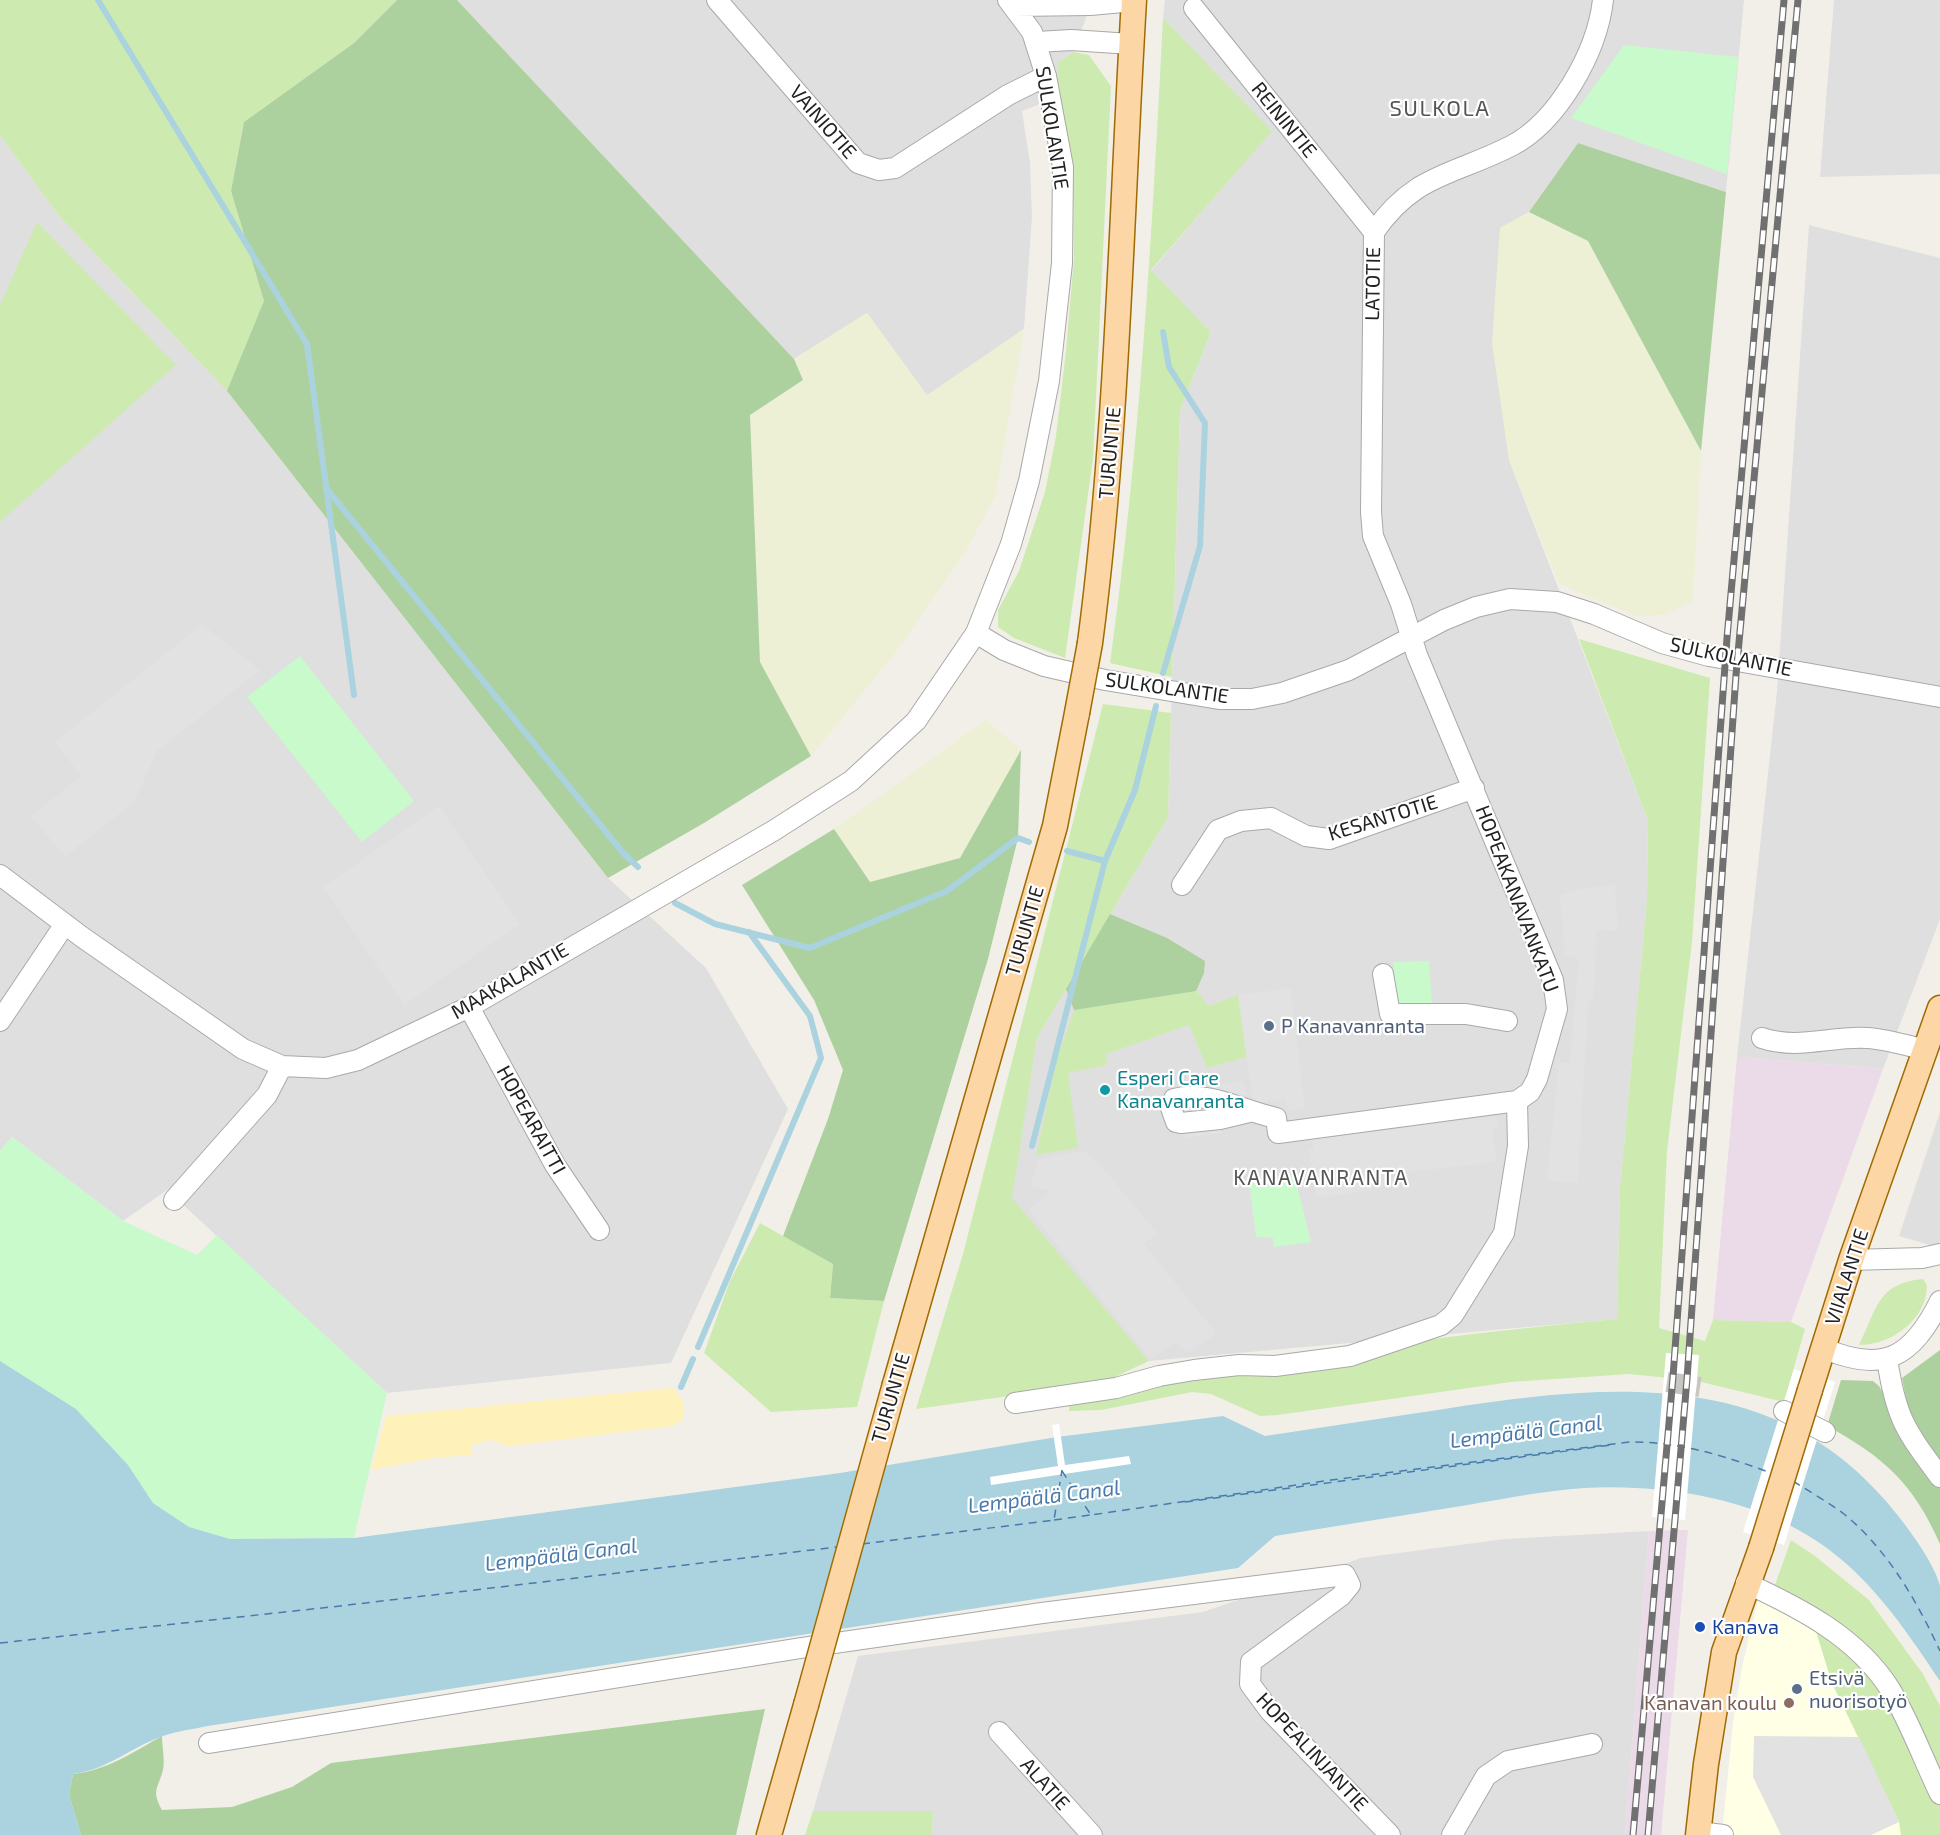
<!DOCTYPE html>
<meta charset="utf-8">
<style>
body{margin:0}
canvas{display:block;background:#f2efe9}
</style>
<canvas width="1940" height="1835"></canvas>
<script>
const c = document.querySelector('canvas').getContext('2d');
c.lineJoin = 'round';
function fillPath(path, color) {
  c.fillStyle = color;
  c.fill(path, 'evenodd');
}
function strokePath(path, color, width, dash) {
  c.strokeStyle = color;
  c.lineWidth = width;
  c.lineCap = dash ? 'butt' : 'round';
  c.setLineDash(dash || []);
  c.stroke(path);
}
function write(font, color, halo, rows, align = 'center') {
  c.font = font + ' "Exo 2",sans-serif';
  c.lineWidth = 4.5;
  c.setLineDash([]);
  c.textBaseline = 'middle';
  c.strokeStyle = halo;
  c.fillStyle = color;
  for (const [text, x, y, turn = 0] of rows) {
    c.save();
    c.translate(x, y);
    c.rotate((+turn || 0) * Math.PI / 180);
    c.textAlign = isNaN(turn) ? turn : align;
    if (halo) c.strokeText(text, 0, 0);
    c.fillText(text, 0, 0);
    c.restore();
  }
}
fillPath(new Path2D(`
 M457 0H1092L1074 52 1058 62V97L1022 111 1030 163 1032 217 1024 329 927 396 867 313 794 359Z
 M1165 0H1744L1726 192 1578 143 1529 212 1500 228 1509 460 1648 821 1647 899 1620 1188 1617 1319 1149 1361 1011 1198 1037 1038 1168 817 1180 410 1211 332 1151 271 1271 131 1163 18Z
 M1834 0H1940V174L1820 177Z
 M0 135 59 216 227 391 608 878 706 968 788 1109 671 1363 387 1393 167 1190 123 1221 12 1137 0 1151Z
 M1809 225 1940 258V919L1883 1069 1737 1057 1777 691Z
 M1940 1112V1254L1933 1246 1899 1236Z
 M1649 1531 1625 1835H932L933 1811H813L858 1656 1203 1612 1361 1558 1505 1539Z`), '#e0dfdf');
fillPath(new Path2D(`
 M1737 1057 1883 1069 1791 1322 1713 1320Z
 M1688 1530 1661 1835H1625L1649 1531Z`), '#ebdbe8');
fillPath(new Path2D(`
 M1759 1596 1814 1625 1832 1683 1899 1822 1901 1835H1722L1733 1723 1742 1667Z`), '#ffffe5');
fillPath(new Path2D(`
 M1529 212 1588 241 1701 451 1693 601 1665 615 1636 616 1559 584 1509 460 1492 343 1500 228Z
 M867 313 927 395 1024 329 996 495 966 551 896 652 811 756 760 662 750 415 803 380 794 359Z
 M986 720 1021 750 960 858 870 882 834 829Z`), '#eef0d5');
fillPath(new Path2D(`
 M0 0H397L354 43 244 122 231 191 264 301 263 369 227 391 59 216 0 135Z
 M1163 18 1272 131 1151 270 1211 332 1180 410 1172 677 1110 663C1140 449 1152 233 1163 18Z
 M1074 52 1089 55 1111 86 1093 459 1065 658 1014 638 998 627V610L1019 571 1045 492 1056 436 1066 351 1074 258 1073 163 1058 97V62Z
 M37 222 176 365 0 522V305Z
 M1579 639 1710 678 1692 942 1667 1151 1659 1328 1705 1341 1713 1320 1791 1322 1805 1329 1784 1402 1697 1381 1629 1374 1511 1382 1278 1415 1260 1416 1211 1394 1192 1392 1101 1410 1069 1411V1404C1249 1360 1433 1336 1617 1319L1620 1188 1647 899 1648 821Z
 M1103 704 1171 713 1168 817 1037 1038 1012 1198 1149 1361 1102 1383 916 1409 963 1254Z
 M1196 991 1209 1006 1238 995 1247 1057 1207 1068 1189 1025 1106 1054 1107 1065 1068 1073 1078 1148 1036 1155 1057 1059 1074 1010 1123 999Z
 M760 1223 833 1264 830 1298 884 1301 857 1407 771 1412 704 1353 730 1281Z
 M1923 1279 1927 1285C1927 1319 1892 1345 1859 1345 1877 1309 1877 1283 1923 1279Z
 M1791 1540 1815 1556 1869 1600 1923 1674 1940 1706V1780L1906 1707 1818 1613 1775 1585Z
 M1814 1625 1872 1673 1940 1802V1835H1901L1899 1822 1832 1683Z
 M813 1811H933L932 1835H805Z`), '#cdebb0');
fillPath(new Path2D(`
 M397 0H457L794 359 803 380 750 415 760 662 811 756 704 823 608 878 227 391 264 301 231 191 244 122 354 43Z
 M1578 143 1726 192 1701 451 1588 241 1529 212Z
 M1021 750 1018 838 988 959 884 1301 830 1298 833 1264 783 1236 828 1119 843 1070 814 1000 742 885 834 829 870 882 960 858Z
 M1110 914 1167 938 1205 961 1204 973 1196 991 1074 1010 1066 989Z
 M1940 1350V1464L1909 1412 1902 1378Z
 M1841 1380 1873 1381 1879 1386 1940 1487V1544C1913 1483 1884 1457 1827 1426Z
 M765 1709 736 1835H81L69 1795 73 1774C105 1771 134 1752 162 1736 162 1746 165 1760 163 1770 158 1789 151 1790 162 1810L232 1807 292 1787 331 1763Z`), '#add19e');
fillPath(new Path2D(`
 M673 1388 683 1401V1419L673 1426 508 1446 491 1440 471 1445 472 1455 433 1458 371 1470 386 1416Z`), '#fff1ba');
fillPath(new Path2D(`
 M1624 45 1738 57 1727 174 1571 118Z
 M300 656 414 801 362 842 247 697Z
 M1429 961 1432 1006 1397 1005 1393 962Z
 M12 1137 123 1221 197 1255 217 1235 387 1393 354 1538 230 1539 189 1527 153 1503 128 1465 76 1409 0 1361V1151Z
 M1295 1177 1311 1242 1274 1247 1273 1238 1256 1237 1249 1181Z`), '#c8facc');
fillPath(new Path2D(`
 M202 624 260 670 157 751 134 802 65 857 31 816 81 776 55 742Z
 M439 806 520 924 404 1005 323 887Z
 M1615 884 1618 931 1597 930 1593 1001H1588L1578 1182 1547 1181 1559 1063H1570L1579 959 1565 955 1560 896 1579 889Z
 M1290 988 1305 1108 1288 1111 1286 1099 1253 1104 1238 995Z
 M1243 1081 1246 1095 1214 1099 1212 1086Z
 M1497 1116 1498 1127 1493 1129 1496 1162 1371 1176 1372 1190 1316 1198 1309 1149H1314L1312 1139Z
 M1221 1123 1222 1133 1184 1138 1182 1128Z
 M1084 1151 1101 1165 1157 1233 1144 1244 1217 1334 1186 1353 1177 1342 1150 1359 1028 1209 1052 1191 1030 1186 1039 1160Z
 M1754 1736 1859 1737 1899 1822 1871 1835H1781L1753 1777Z`), '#e2e2e2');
fillPath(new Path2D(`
 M0 1361 76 1409 128 1465 153 1503 189 1527 230 1539 354 1538 840 1473 1057 1437 1223 1416 1265 1436C1325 1427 1384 1418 1444 1409 1601 1385 1768 1366 1884 1499 1901 1518 1934 1561 1940 1586 1940 1594 1940 1605 1940 1613 1940 1636 1940 1659 1940 1681 1903 1626 1866 1570 1807 1535 1743 1496 1657 1484 1584 1488 1539 1491 1494 1501 1449 1508 1391 1517 1333 1527 1275 1536L1238 1568 208 1726C194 1729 177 1731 163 1736 131 1747 107 1770 73 1774L69 1795 81 1835H0Z`), '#aad3df');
fillPath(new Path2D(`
 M1666 1353 1699 1355 1685 1520 1652 1517Z
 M1794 1369 1835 1382 1784 1545 1743 1532Z
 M1059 1424 1065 1465 1129 1456 1131 1464 991 1485 990 1477 1058 1466 1052 1425Z`), '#fff');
strokePath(new Path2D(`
 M98 0 307 344 354 695
 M1163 332 1169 367 1205 423 1200 546 1163 673
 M326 488 624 854 638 867
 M1105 861 1135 790 1156 706
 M675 903 715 924 810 948 947 891 1018 838 1029 842
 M1032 1146 1105 861 1067 851
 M698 1347 821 1058 810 1016 749 932
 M681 1387 693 1359`), '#aad3df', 6);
strokePath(new Path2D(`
 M1062 1471 1091 1515 1331 1480 1629 1442C1677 1441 1726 1456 1771 1473
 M1793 1481C1810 1492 1828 1502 1844 1514 1887 1549 1917 1601 1940 1651
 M1185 1502 1611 1445
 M1054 1520 1090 1515
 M862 1544 1054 1520 1062 1470
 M0 1643 340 1606 837 1547`), '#4a7aab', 1.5, [8, 6]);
strokePath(new Path2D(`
 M1667 1382 1700 1387`), '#c8c6c1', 20, [20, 10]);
const minor = new Path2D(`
 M717 0 858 163 879 170 895 168 1008 95 1046 76
 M1008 0 1032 32 1046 76 1063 167 1062 263 1049 381 1029 481 1011 544 976 633 1004 650 1044 666 1105 680 1219 699H1252L1282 693 1349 670 1444 620 1476 607 1510 599 1557 602 1594 614 1662 643 1709 656 1940 697
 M1015 6 1090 5 1134 1
 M1194 8 1374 232
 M1037 42 1071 40 1131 44
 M0 875 82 937 243 1049 282 1066 326 1068 358 1060 469 1007 773 831 851 781 916 721 976 633
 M1182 885 1218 830 1241 821 1271 818 1306 836 1329 839 1474 788
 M1383 974 1390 1014H1466L1507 1021
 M469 1007 555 1165 599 1230
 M0 1021 65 924
 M1762 1038C1798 1050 1830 1036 1867 1038 1886 1039 1906 1045 1925 1050
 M1249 1112 1220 1119 1181 1123 1176 1122 1171 1108 1174 1099C1209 1090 1243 1111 1276 1118L1278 1133 1517 1101 1530 1092 1537 1079 1557 1009 1553 980 1417 655 1401 604 1373 536 1371 512 1374 232C1414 174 1452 176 1511 146 1558 122 1597 52 1603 0
 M174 1200 267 1095 282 1066
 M1851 1260 1922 1258 1940 1254
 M1823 1348C1883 1374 1912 1358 1940 1301
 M1887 1359C1896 1418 1905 1430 1940 1477
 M1015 1403 1116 1388 1159 1376 1194 1370 1239 1365 1275 1366 1350 1356 1441 1325 1453 1315 1504 1233 1518 1146 1517 1101
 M1784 1411 1825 1432
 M1746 1583C1800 1608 1857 1637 1890 1689 1910 1722 1923 1759 1940 1794
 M999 1732 1092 1835
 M209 1743 801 1648 1042 1613 1345 1575 1350 1585 1341 1596 1251 1662 1250 1684 1270 1711 1390 1835
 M1699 1832 1723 1835
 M1452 1835 1486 1776 1508 1761 1592 1744`);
const major = new Path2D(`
 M1090 643C1118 430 1121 215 1134 0
 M895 1384 1055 826 1077 713
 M1810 1390 1851 1260 1940 1008
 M769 1835 806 1705
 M1698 1835 1706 1764 1724 1652 1761 1548`);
strokePath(minor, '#a9a9a9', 22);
strokePath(major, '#a06b00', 27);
strokePath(minor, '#fff', 20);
strokePath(major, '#fcd6a4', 24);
const rail = new Path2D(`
 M1633 1835 1673 1377 1727 638 1784 0
 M1648 1835 1687 1379 1736 675 1798 0`);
strokePath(rail, '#707070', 7);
strokePath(rail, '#fff', 4.5, [14]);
const majorBridge = new Path2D(`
 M1077 713 1090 643
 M1761 1548 1810 1390
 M806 1705 895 1384`);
strokePath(majorBridge, '#a06b00', 27, []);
strokePath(majorBridge, '#fcd6a4', 24);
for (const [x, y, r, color] of [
 [1269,1026,6,"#5c6f8a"],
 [1105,1090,6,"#0f9aa8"],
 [1700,1627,6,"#1a4fb4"],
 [1797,1689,6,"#5c6f8a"],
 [1789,1703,6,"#8d6e63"]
]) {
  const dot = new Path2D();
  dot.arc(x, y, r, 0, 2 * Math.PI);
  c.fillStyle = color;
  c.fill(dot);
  strokePath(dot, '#fff', 2);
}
write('20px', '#222', '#fff', [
 ["REININTIE",1284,120,51],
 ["VAINIOTIE",823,122,49],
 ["SULKOLANTIE",1052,128,81],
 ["LATOTIE",1373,284,-89],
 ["TURUNTIE",1110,453,-85],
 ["SULKOLANTIE",1731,657,12],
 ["SULKOLANTIE",1167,688,8],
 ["KESANTOTIE",1383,818,-17],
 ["HOPEAKANAVANKATU",1517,899,69],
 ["TURUNTIE",1025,931,-74],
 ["MAAKALANTIE",510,981,-30],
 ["HOPEARAITTI",531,1120,61],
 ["VIIALANTIE",1847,1277,-72],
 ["TURUNTIE",891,1398,-74],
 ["HOPEALINJANTIE",1312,1752,47],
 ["ALATIE",1045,1784,48]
]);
write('20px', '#4e5e75', '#fff', [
 ["P Kanavanranta",1281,1026],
 ["Etsivä",1809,1678],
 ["nuorisotyö",1809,1701]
], 'left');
write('20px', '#0d838f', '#fff', [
 ["Esperi Care",1117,1078],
 ["Kanavanranta",1117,1101]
], 'left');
write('20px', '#164399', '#fff', [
 ["Kanava",1712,1627]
], 'left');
write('20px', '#785e54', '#fff', [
 ["Kanavan koulu",1777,1703]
], 'right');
c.letterSpacing = '1.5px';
write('21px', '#555', '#fff', [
 ["KANAVANRANTA",1321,1178]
]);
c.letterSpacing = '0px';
write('italic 21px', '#4a7aab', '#fff', [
 ["Lempäälä Canal",1526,1432,-7],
 ["Lempäälä Canal",1044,1497,-7],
 ["Lempäälä Canal",561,1555,-7]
]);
c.letterSpacing = '1.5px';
write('22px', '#555', '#fff', [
 ["SULKOLA",1440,109]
]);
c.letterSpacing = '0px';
</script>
